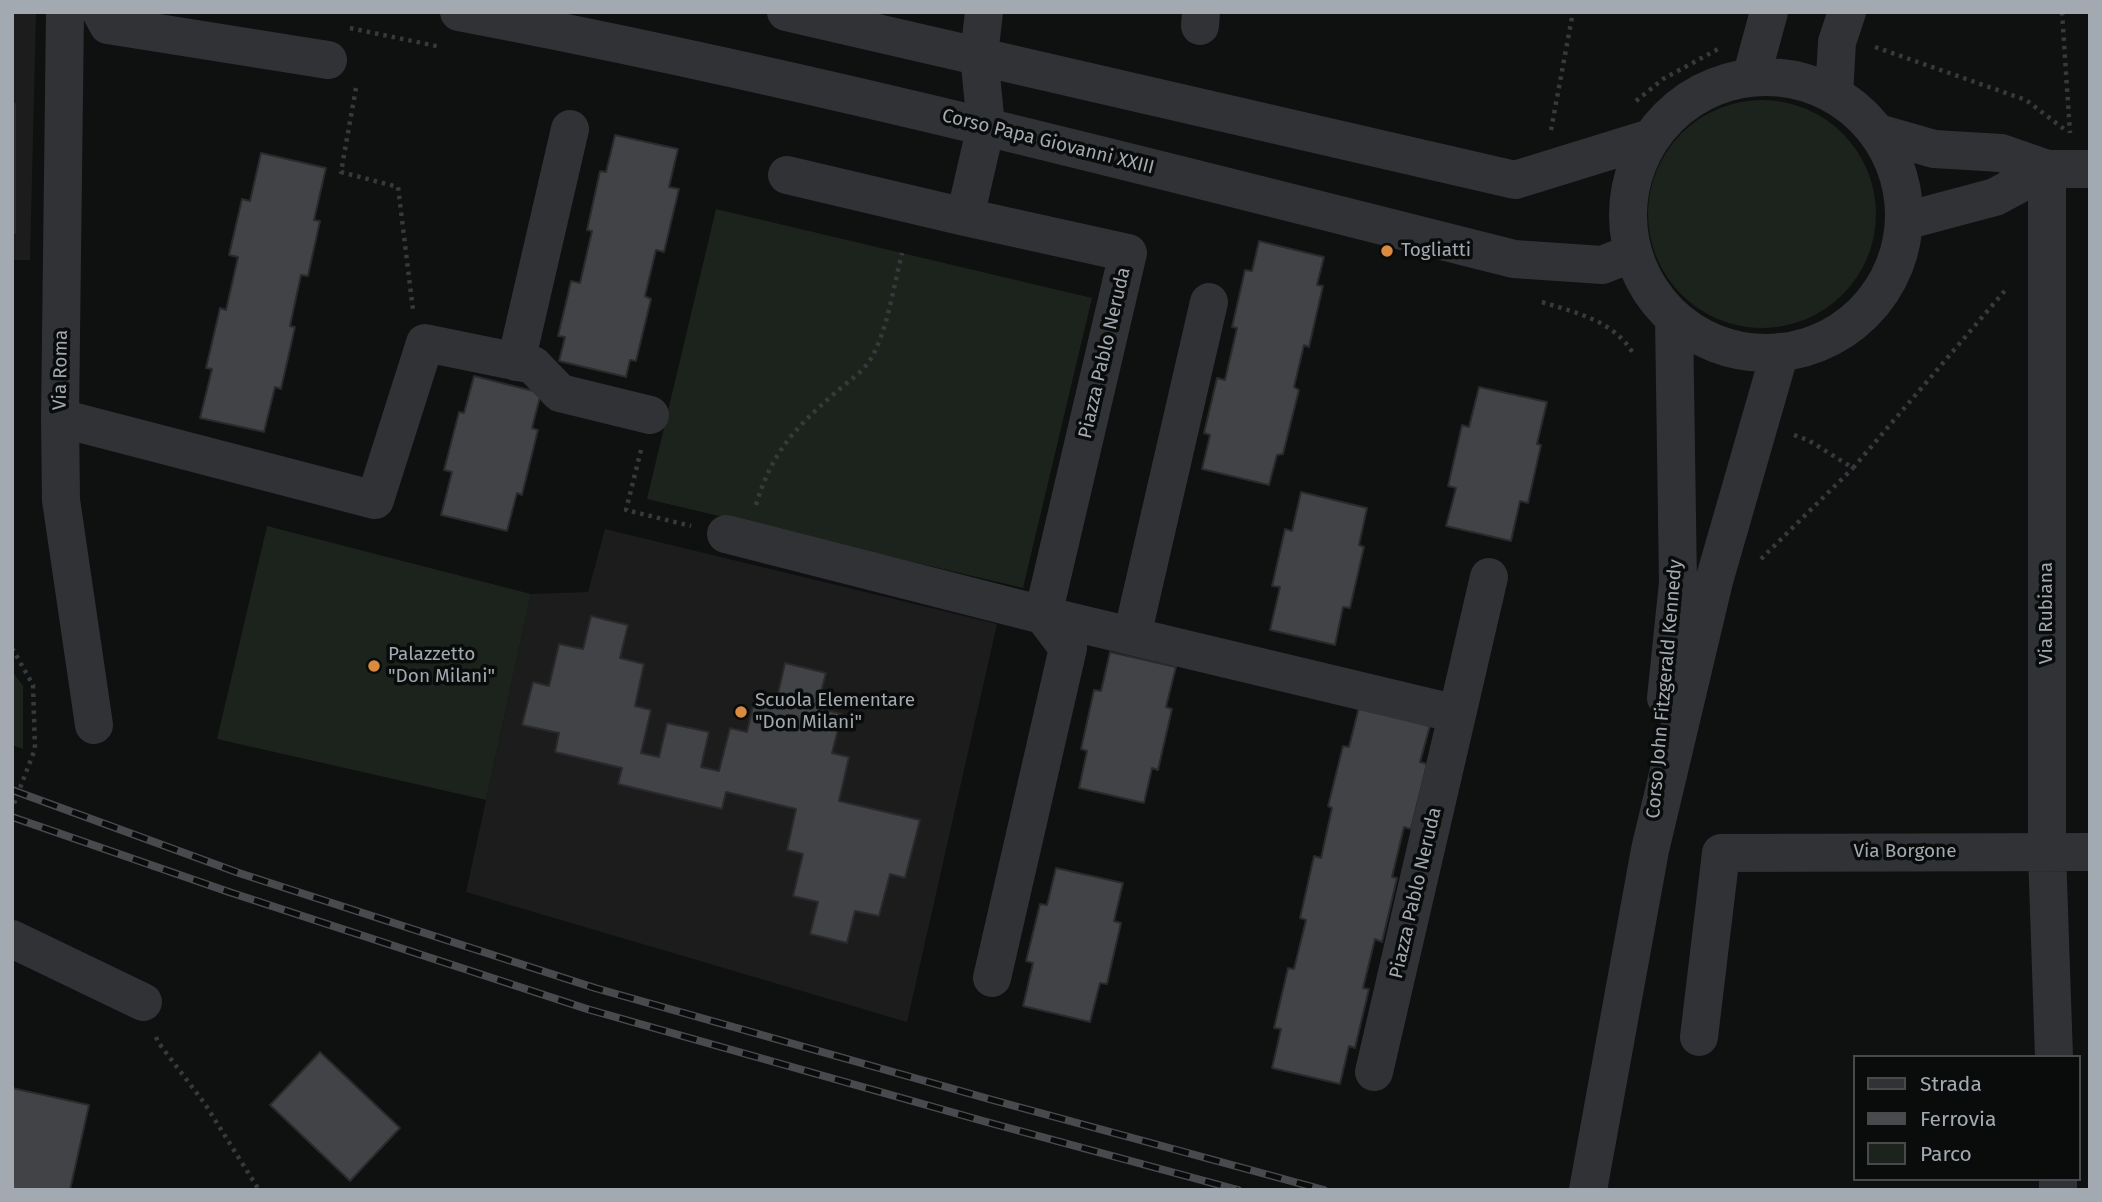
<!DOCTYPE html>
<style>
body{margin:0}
#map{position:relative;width:2102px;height:1202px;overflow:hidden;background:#0f1010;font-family:"Fira Sans",sans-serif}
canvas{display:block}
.frame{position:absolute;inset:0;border:14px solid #a2a9b0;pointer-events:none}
.legend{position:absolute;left:1853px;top:1055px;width:228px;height:126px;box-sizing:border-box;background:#0a0b0b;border:2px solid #474a4d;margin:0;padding:9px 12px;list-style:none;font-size:21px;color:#a2a9b0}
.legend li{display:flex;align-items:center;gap:14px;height:35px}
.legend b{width:35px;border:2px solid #474a4d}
</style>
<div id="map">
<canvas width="2102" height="1202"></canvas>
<div class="frame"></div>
<ul class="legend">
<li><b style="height:9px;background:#313235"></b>Strada</li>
<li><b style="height:9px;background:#484a4e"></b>Ferrovia</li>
<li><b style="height:19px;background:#1c231c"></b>Parco</li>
</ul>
</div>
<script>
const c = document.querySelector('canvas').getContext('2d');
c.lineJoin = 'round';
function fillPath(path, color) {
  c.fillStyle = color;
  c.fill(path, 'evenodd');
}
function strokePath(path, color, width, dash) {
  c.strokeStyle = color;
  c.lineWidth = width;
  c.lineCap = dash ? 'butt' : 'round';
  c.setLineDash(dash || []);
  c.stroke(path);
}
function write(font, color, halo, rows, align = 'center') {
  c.font = font + ' "Fira Sans",sans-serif';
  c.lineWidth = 7;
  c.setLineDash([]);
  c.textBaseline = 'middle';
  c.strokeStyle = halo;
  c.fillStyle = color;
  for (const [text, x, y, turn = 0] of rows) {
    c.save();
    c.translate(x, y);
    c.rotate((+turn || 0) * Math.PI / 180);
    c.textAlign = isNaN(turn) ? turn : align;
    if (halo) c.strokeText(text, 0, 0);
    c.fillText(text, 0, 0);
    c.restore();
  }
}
fillPath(new Path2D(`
 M12 12H36L30 260H12V233H15V105L12 104Z
 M605 529 997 624 907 1022 466 892 531 594 588 592Z`), '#1c1c1d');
fillPath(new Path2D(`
 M1648 214a114 114 0 1 1 228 0a114 114 0 1 1-228 0Z
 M716 209 1092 298 1023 588 647 499Z
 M267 526 531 594 486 800 217 739Z
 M12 671 23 686V749L12 745Z`), '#1c231c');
const building = new Path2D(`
 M12 104H15V233H12Z
 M615 135 678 149 669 187 679 189 664 252 656 250 645 296 651 299 636 361 630 360 626 377 559 361 565 337 558 336 571 281 580 283 592 231 587 230 600 171 606 172Z
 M261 153 326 168 314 220 320 221 308 276 301 275 290 326 295 327 281 389 275 387 264 432 200 418 212 369 206 368 220 308 226 310 238 257 229 255 242 199 250 201Z
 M1259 241 1324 257 1317 285 1323 286 1309 347 1304 345 1294 387 1299 390 1283 454 1277 455 1269 485 1202 469 1210 435 1204 433 1217 378 1225 380 1237 328 1232 327 1245 270 1252 271Z
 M474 376 541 393 532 428 538 430 522 495 517 493 507 531 441 515 452 472 444 470 459 412 464 413Z
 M1479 387 1547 402 1537 444 1541 445 1528 503 1520 501 1511 541 1446 526 1456 488 1448 486 1462 425 1469 427Z
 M1301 492 1367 508 1359 545 1364 547 1350 608 1343 607 1335 645 1270 630 1280 587 1272 586 1285 529 1292 531Z
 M591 616 628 625 620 658 644 664 635 706 651 710 641 753 659 757 667 723 709 732 701 767 719 771 730 728 747 732 756 693 777 698 785 663 826 673 817 708 842 714 832 753 849 757 839 801 920 820 905 878 890 874 879 916 855 911 847 943 810 934 818 902 793 896 803 854 787 850 796 809 726 792 722 809 618 784 622 768 555 752 559 733 522 725 533 682 549 686 559 644 583 649Z
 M1110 652 1176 667 1166 707 1172 709 1158 770 1152 768 1144 803 1079 788 1087 751 1081 749 1094 690 1101 691Z
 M1359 707 1430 726 1420 762 1427 764 1411 829 1404 827 1392 877 1397 878 1382 942 1375 939 1363 988 1369 989 1355 1048 1349 1046 1340 1084 1272 1068 1281 1029 1274 1028 1288 968 1294 969 1306 920 1300 918 1314 856 1321 858 1332 808 1328 806 1343 746 1349 747Z
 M1056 868 1123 883 1114 921 1121 923 1107 984 1100 983 1090 1022 1023 1006 1033 963 1026 961 1040 904 1047 905Z
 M320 1052 400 1128 350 1181 270 1105Z
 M12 1088 89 1105 70 1190H12Z`);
fillPath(building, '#414346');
strokePath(building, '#2a2a2c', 2);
strokePath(new Path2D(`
 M2062 12 2070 133
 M350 28 441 47
 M1875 47 2026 100 2064 129
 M356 88 341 172 398 187 413 310
 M1636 101 1663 79 1720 48
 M1551 130 1573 12
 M1542 302C1577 313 1615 321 1634 355
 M1794 435 1808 440 1853 468 2008 287
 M641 450 626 510 691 526
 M756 505C772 452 794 429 835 393 846 383 862 373 870 360 887 333 894 285 902 253
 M1761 559 1853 468
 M12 648 33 685 35 749 12 809
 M156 1037 158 1042 205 1104 259 1190`), '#37393c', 4.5, [3.5, 5]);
strokePath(new Path2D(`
 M65 12 60 418 61 500 94 725
 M101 12 108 25 328 60
 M459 12C814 79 1164 171 1514 259L1602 265 1633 253
 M786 12 1515 180 1651 138
 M1200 26 1201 12
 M1628 215a138 138 0 1 1 276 0a138 138 0 1 1-276 0Z
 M1751 78 1769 12
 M1834 95 1837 42 1847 12
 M1878 133 1934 149 2001 153 2047 169H2090
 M2047 169V852L2054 1057
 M787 175 965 217
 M1905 221 1995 197 2047 169
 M516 362 570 129
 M60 418 375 500 425 343 533 365 560 393 650 415
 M726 534 1043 615 1128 253 965 217 986 126 979 55 984 12
 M1043 615 1457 714
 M1132 636 1209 302
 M1666 698 1678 583 1674 318
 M12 939 143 1002
 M992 978 1068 648 1043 615
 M1699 1037 1721 853 2090 852
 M1374 1072 1489 577
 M2058 1179V1190
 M1588 1190 1650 850 1714 581 1780 352`), '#313235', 38);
const rail = new Path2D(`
 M12 790 239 873 595 988 989 1099 1324 1190
 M12 817 229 892 587 1009 983 1121 1238 1190`);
strokePath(rail, '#484a4e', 8);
strokePath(rail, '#0a0b0b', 5, [16]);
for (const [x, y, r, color] of [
 [1387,251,7,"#db8b3d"],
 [374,666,7,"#db8b3d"],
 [741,712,7,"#db8b3d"]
]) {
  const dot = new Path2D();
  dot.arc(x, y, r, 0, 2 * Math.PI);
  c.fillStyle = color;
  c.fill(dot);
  strokePath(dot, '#0a0b0b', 2.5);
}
write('19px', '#a2a9b0', '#0a0b0b', [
 ["Corso Papa Giovanni XXIII",1048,142,14],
 ["Piazza Pablo Neruda",1105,353,-77],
 ["Via Roma",61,370,-89],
 ["Via Rubiana",2047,613,-90],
 ["Corso John Fitzgerald Kennedy",1665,689,-85],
 ["Via Borgone",1905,852],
 ["Piazza Pablo Neruda",1416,893,-77]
]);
write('19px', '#a2a9b0', '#0a0b0b', [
 ["Togliatti",1401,251],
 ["Palazzetto",388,655],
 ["\"Don Milani\"",388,677],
 ["Scuola Elementare",755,701],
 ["\"Don Milani\"",755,723]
], 'left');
</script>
